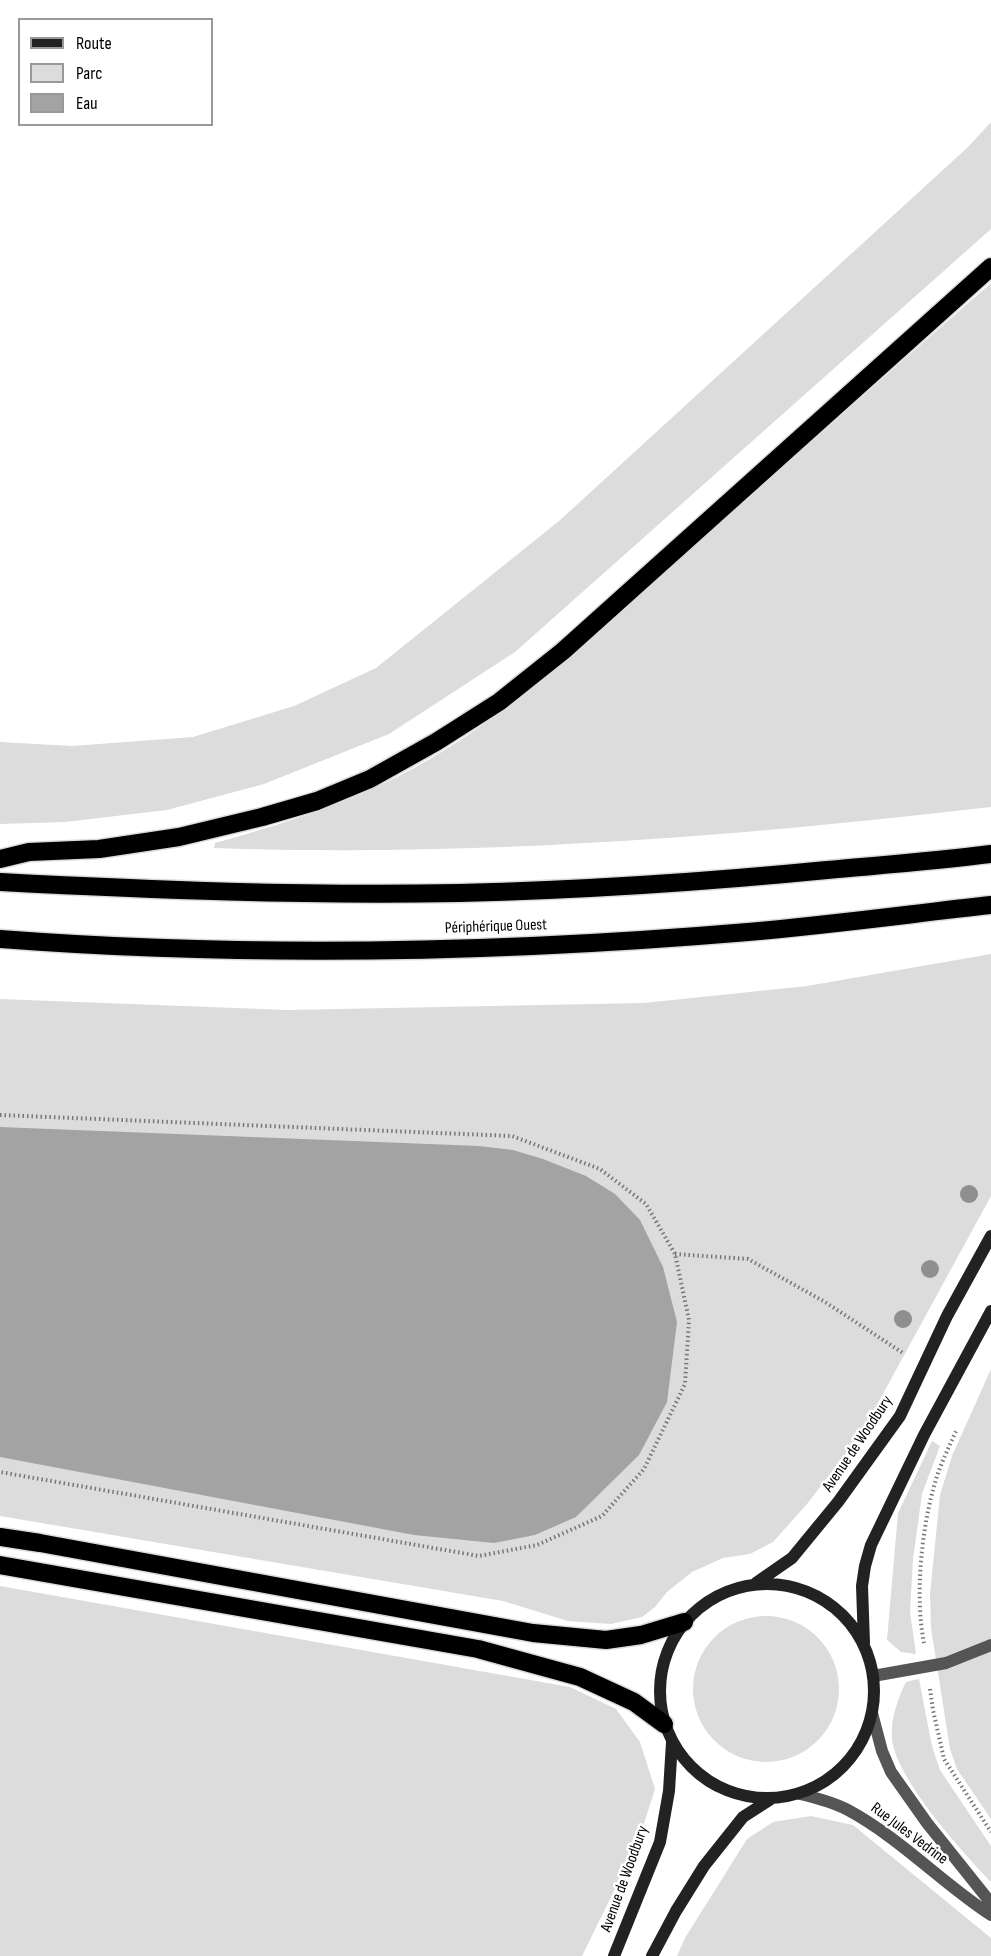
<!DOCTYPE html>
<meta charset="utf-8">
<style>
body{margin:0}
#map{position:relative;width:991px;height:1956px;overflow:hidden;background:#fff;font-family:"Sofia Sans Condensed",sans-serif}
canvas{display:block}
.legend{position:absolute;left:18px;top:18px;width:195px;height:108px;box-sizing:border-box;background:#fff;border:2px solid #999;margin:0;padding:8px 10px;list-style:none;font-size:18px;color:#000}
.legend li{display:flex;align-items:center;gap:12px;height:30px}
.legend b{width:30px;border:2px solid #999}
</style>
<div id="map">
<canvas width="991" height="1956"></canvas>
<ul class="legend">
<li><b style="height:8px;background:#222"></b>Route</li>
<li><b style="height:16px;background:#dcdcdc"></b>Parc</li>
<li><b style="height:16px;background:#a3a3a3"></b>Eau</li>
</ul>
</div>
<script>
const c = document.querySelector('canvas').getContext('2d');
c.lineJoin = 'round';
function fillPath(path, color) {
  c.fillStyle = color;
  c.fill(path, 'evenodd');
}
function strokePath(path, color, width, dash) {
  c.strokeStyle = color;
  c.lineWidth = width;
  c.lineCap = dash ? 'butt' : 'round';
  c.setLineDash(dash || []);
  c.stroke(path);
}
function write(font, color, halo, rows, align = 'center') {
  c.font = font + ' "Sofia Sans Condensed",sans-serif';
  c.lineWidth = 5;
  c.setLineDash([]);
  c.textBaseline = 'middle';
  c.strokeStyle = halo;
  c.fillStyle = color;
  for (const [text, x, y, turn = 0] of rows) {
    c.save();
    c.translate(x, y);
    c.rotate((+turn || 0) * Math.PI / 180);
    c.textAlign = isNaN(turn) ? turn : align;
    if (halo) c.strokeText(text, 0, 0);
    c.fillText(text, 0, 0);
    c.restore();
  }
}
fillPath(new Path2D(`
 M991 122V229L515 652 389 734 264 784 167 810 65 822 0 824V742L72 746 193 737 294 706 376 668 559 521 968 147Z
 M991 283V807C732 837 475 857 214 848L215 843C277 826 340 806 397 777 494 728 575 652 656 580 768 482 878 381 991 283Z
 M991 954V1196L861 1434 807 1504 773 1542 750 1554 723 1558 692 1572 667 1592 655 1607 642 1617 611 1624 568 1621 503 1601 0 1516V999L288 1010 644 1003 807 986Z
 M991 1369V1819L957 1769 950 1749 931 1628 930 1594 940 1495 952 1456Z
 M932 1441 940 1446 922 1494 913 1559 910 1612 916 1654 901 1652 887 1640 898 1513Z
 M0 1586 570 1687 616 1709 640 1742 655 1789 638 1842 582 1956H0Z
 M693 1689a73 73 0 1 1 146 0a73 73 0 1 1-146 0Z
 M919 1679 932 1746 940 1770 991 1846V1882C963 1853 896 1779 892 1739 890 1720 898 1698 906 1682Z
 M811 1816 853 1825 991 1938V1956H677L685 1938 747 1839 773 1822Z`), '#dcdcdc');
fillPath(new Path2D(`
 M0 1127 479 1146 513 1150 543 1159 586 1176 615 1194 640 1220 663 1267 677 1322 667 1402 639 1455 576 1517 535 1535 494 1543 414 1535 0 1457Z`), '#a3a3a3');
const highway = new Path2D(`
 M0 859 29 852 99 849 179 837 262 817 317 801 370 779 436 742 499 702 563 651 991 267
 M0 882C153 890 306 896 459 893 582 890 705 882 827 870 882 865 937 861 991 854
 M0 939C249 958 500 953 748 932 829 925 910 914 991 905
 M0 1537 40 1543 533 1633 606 1640 641 1635 684 1622
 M0 1565 478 1649 580 1677 634 1702 664 1724`);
strokePath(highway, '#dbdbdb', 21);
strokePath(new Path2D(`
 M0 1115 512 1136 600 1169 646 1204 675 1254 689 1320 685 1384 644 1469 602 1516 537 1545 479 1556 0 1472
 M675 1254 748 1259 825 1302 903 1353
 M924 1643C915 1599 921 1534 933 1490 938 1469 948 1449 957 1429
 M930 1689 933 1710 944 1759 991 1832`), '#777', 4, [1.5, 3]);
strokePath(new Path2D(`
 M873 1676 946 1663 991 1645
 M872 1713 882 1751 891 1772 927 1823 991 1903
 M800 1794C817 1798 833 1802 848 1810 900 1838 942 1883 991 1915`), '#555', 12);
strokePath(new Path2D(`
 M756 1583 792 1558 838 1502 900 1416 947 1316 991 1236
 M660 1691a107 107 0 1 1 214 0a107 107 0 1 1-214 0Z
 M864 1643 862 1586 865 1566 871 1545 924 1435 991 1311
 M614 1956 660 1842 669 1791 672 1742
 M652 1956 676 1911 704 1866 743 1817 771 1799`), '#222', 12);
strokePath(highway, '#000', 18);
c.fillStyle = '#8f8f8f';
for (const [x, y] of [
 [969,1194],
 [930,1269],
 [903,1319]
]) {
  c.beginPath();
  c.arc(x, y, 9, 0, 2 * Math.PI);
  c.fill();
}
write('16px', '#000', '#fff', [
 ["Périphérique Ouest",496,927,-2],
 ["Avenue de Woodbury",858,1444,-56],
 ["Rue Jules Vedrine",909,1834,37],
 ["Avenue de Woodbury",625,1879,-70]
]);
</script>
